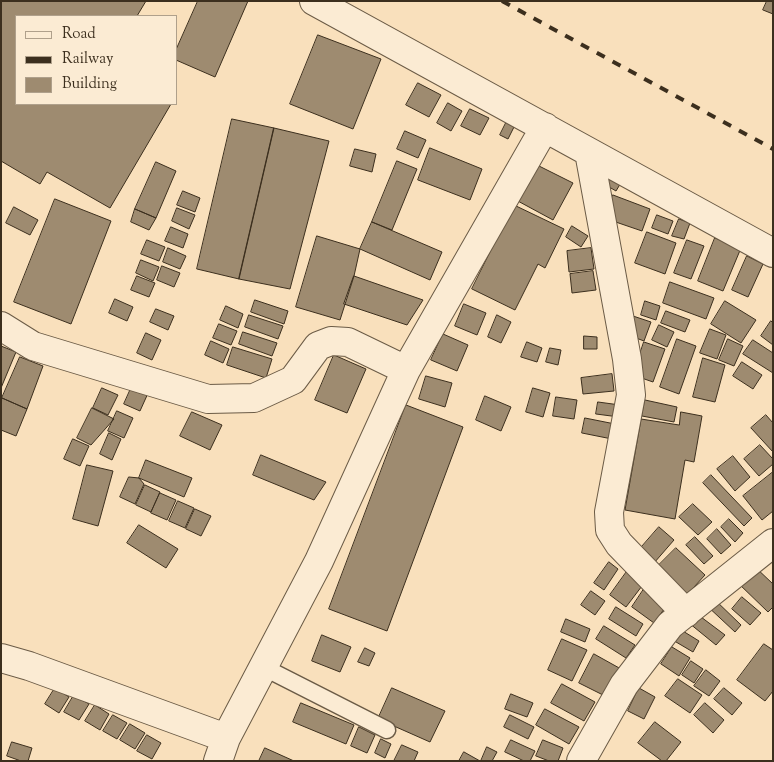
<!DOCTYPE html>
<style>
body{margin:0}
#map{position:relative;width:774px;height:762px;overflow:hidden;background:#f9e0bc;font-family:"Sorts Mill Goudy",serif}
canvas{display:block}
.frame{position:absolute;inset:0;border:2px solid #3c2f1e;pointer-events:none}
.legend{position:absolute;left:15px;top:15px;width:162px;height:90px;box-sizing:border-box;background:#fbebd3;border:1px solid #afa08b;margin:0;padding:6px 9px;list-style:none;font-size:15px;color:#3c2f1e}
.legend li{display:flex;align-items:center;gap:10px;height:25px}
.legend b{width:25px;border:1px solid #afa08b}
</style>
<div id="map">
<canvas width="774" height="762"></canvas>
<div class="frame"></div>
<ul class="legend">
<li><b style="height:6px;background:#fbebd3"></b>Road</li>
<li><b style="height:6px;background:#3c2f1e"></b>Railway</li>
<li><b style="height:14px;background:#9e8b70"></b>Building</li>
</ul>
</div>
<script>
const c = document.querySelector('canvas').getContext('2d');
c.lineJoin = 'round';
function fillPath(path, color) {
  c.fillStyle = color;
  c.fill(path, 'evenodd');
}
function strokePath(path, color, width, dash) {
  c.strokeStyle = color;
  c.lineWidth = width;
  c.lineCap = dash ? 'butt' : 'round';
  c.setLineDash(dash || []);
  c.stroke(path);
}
const building = new Path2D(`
 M1 1H146L137 16H16V104H171L110 208 47 172 40 184 1 161Z
 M198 1H248L215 77 176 60V50Z
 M767 1H773V14L763 10Z
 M318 35 381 59 353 129 290 104Z
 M418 83 441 95 429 117 406 105Z
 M448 103 462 111 451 131 437 123Z
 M470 109 489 118 480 135 461 126Z
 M232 119 274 128 239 279 197 269Z
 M507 121 515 125 508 139 500 135Z
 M274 128 329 141 290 289 239 279Z
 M405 131 426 140 418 158 397 149Z
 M430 148 482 169 470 200 418 180Z
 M355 149 376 154 372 172 350 166Z
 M397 161 417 169 392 230 372 222Z
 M156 162 176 171 156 218 135 209Z
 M535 164 573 183 553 220 516 200Z
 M605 171 622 181 616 191 599 181Z
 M183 191 200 198 195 212 177 205Z
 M613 195 650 209 642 231 604 218Z
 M55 199 111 221 71 324 14 302Z
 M514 205 564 229 545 268 538 264 515 310 472 289Z
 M14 207 38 220 30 235 6 223Z
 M177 208 195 215 189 229 172 221Z
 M135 209 156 218 149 230 131 222Z
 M657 215 673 221 668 234 652 228Z
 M679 219 690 223 684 239 672 236Z
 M372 222 442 252 430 280 360 249Z
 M572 226 588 236 581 247 566 237Z
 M171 227 188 234 183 248 165 241Z
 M647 232 676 243 665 274 635 263Z
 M317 236 360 249 354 276 340 320 296 307Z
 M715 238 741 248 723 291 698 281Z
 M147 240 165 247 159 261 141 254Z
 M687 240 704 246 691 279 674 273Z
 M168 248 186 256 180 269 163 262Z
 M591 248 594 269 569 272 567 251Z
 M747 256 763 264 748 297 732 290Z
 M141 260 159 267 153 281 136 273Z
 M162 266 180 273 174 287 157 280Z
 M593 271 596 290 572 293 570 274Z
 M137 276 155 283 149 297 131 290Z
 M354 276 423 300 407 325 344 304Z
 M670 282 714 298 706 319 663 303Z
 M115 299 133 307 127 321 109 313Z
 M255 300 288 311 284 324 251 312Z
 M645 301 660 306 656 320 641 315Z
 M725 301 756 320 741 343 711 324Z
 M464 304 486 313 477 335 455 326Z
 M226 306 243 314 238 328 220 320Z
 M156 309 174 316 168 330 150 322Z
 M666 311 690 320 685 332 661 323Z
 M249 315 283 326 278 339 245 327Z
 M497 315 511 322 501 343 488 337Z
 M630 315 651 322 644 341 623 333Z
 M771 321 773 323V345L761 336Z
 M219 324 237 331 231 345 213 338Z
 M659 325 674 332 667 347 652 340Z
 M710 329 726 335 717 359 700 353Z
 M243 332 277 343 272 356 239 344Z
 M146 333 161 340 152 360 137 353Z
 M443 334 468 345 457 371 431 360Z
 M584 336 597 337V349H584Z
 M677 339 696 346 679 394 660 387Z
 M728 339 743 346 734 366 719 360Z
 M753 340 773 353V373L743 354Z
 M211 341 229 349 223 363 205 355Z
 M527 342 542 348 537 362 521 357Z
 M644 342 665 349 653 382 633 375Z
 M1 346 16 352 1 388Z
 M233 347 272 359 266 378 227 365Z
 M550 348 561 350 558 365 546 362Z
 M334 355 366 369 347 413 315 400Z
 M20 357 43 366 27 409 2 398Z
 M703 358 725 365 715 402 693 397Z
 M742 362 762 375 753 389 733 376Z
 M612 374 614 391 583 394 581 378Z
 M426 376 452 383 445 407 419 399Z
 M133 384 149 391 140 411 124 404Z
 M102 388 118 395 108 415 93 408Z
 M533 388 550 393 543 417 526 412Z
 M485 396 511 407 501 431 476 420Z
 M556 397 577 400 574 419 553 416Z
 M2 398 27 409 16 436 1 430Z
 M645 400 677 407 674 422 642 416Z
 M598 402 620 405 619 417 596 414Z
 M406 405 463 427 387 631 329 609Z
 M92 408 114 419 91 445 77 438Z
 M117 411 133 418 124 438 108 431Z
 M192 412 222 425 210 450 180 436Z
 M681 412 702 416 694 462 685 460 675 519 625 510 641 419 679 425Z
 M766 415 773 423V452L751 428Z
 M585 418 620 425 617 440 582 433Z
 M109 433 121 439 112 460 100 454Z
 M73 439 89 446 80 466 64 459Z
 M760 445 773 459V464L759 476 744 459Z
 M261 455 326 482 314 500 253 475Z
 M733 456 750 477 735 491 717 469Z
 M146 460 192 478 184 497 139 478Z
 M87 465 113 471 98 526 73 519Z
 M773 472V511L762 520 743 496Z
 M711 475 752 518 744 526 703 483Z
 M129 477 139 478 144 484 135 504 120 497Z
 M145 485 160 492 151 512 136 505Z
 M160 493 176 500 167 520 151 513Z
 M178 501 194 508 185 528 169 521Z
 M693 504 712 522 698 535 679 517Z
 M195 509 211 516 201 536 186 529Z
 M729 519 743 533 735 542 721 527Z
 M139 525 178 549 166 568 127 543Z
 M659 527 674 540 654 563 639 550Z
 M717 529 731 545 721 554 707 539Z
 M695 537 713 556 704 564 686 545Z
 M676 548 705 575 684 598 654 570Z
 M609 562 618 569 604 590 594 583Z
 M753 565 773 584V607L768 612 737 582Z
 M628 570 645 582 626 607 610 595Z
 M644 589 667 605 654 623 632 607Z
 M591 591 605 601 595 615 581 605Z
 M712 597 741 625 735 632 705 604Z
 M742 597 761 613 750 625 732 609Z
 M616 607 643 624 636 636 609 619Z
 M697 614 725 635 716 645 689 623Z
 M566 619 590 629 585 642 561 632Z
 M604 626 635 645 626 658 596 639Z
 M678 628 699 641 693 652 671 639Z
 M322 635 351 647 340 672 312 661Z
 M562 639 587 650 572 681 548 670Z
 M764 644 773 650V691L765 701 737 680Z
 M672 647 690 658 679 676 661 664Z
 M365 648 375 653 369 666 358 662Z
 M594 654 621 669 607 697 579 683Z
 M691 661 703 669 694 683 682 675Z
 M706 670 720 681 709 696 694 686Z
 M678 679 702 695 690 713 665 696Z
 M562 684 595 702 584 721 551 703Z
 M55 688 69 697 59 713 45 704Z
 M392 688 445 711 430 742 378 719Z
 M639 688 655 697 644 719 628 711Z
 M724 688 742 703 732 715 714 699Z
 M511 694 533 703 527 717 505 709Z
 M74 695 89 704 79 720 64 712Z
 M301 703 354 725 346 744 293 722Z
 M705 703 724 720 713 733 694 715Z
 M95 705 109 714 100 730 85 721Z
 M545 709 579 727 569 744 536 725Z
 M113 715 127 723 117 739 103 731Z
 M510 715 534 727 528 739 504 727Z
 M655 722 681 742 666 761H662L638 743Z
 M130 724 145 733 135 749 120 740Z
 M359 727 375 735 367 753 351 746Z
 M147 735 161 743 152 759 137 751Z
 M381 739 391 744 385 758 375 753Z
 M511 740 535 751 530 761H524L505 752Z
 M543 740 563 748 558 761H549L536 756Z
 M12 742 32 748 28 761H21L7 756Z
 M402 745 418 752 414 761H394Z
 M487 747 497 752 492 761H481Z
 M265 748 294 761H259Z
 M464 752 480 761H459Z`);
fillPath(building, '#9e8b70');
strokePath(building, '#3c2f1e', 1);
const service = new Path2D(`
 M263 667 387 730`);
const minor = new Path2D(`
 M314 1 773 253
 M589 152 627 359 631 395 609 512 610 530 619 544 686 613
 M1 326 33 346 208 399 254 398 293 380 318 346 331 341 348 342 406 370
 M1 658 29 666 226 738
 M218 761 226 738 319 561 406 370 545 127
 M581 761 624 685 670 625 773 543`);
strokePath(service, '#6b5b46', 19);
strokePath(minor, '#6b5b46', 30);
strokePath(service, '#fbebd3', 16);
strokePath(minor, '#fbebd3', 28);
strokePath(new Path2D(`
 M502 1 773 149`), '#3c2f1e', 4, [9, 9]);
</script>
